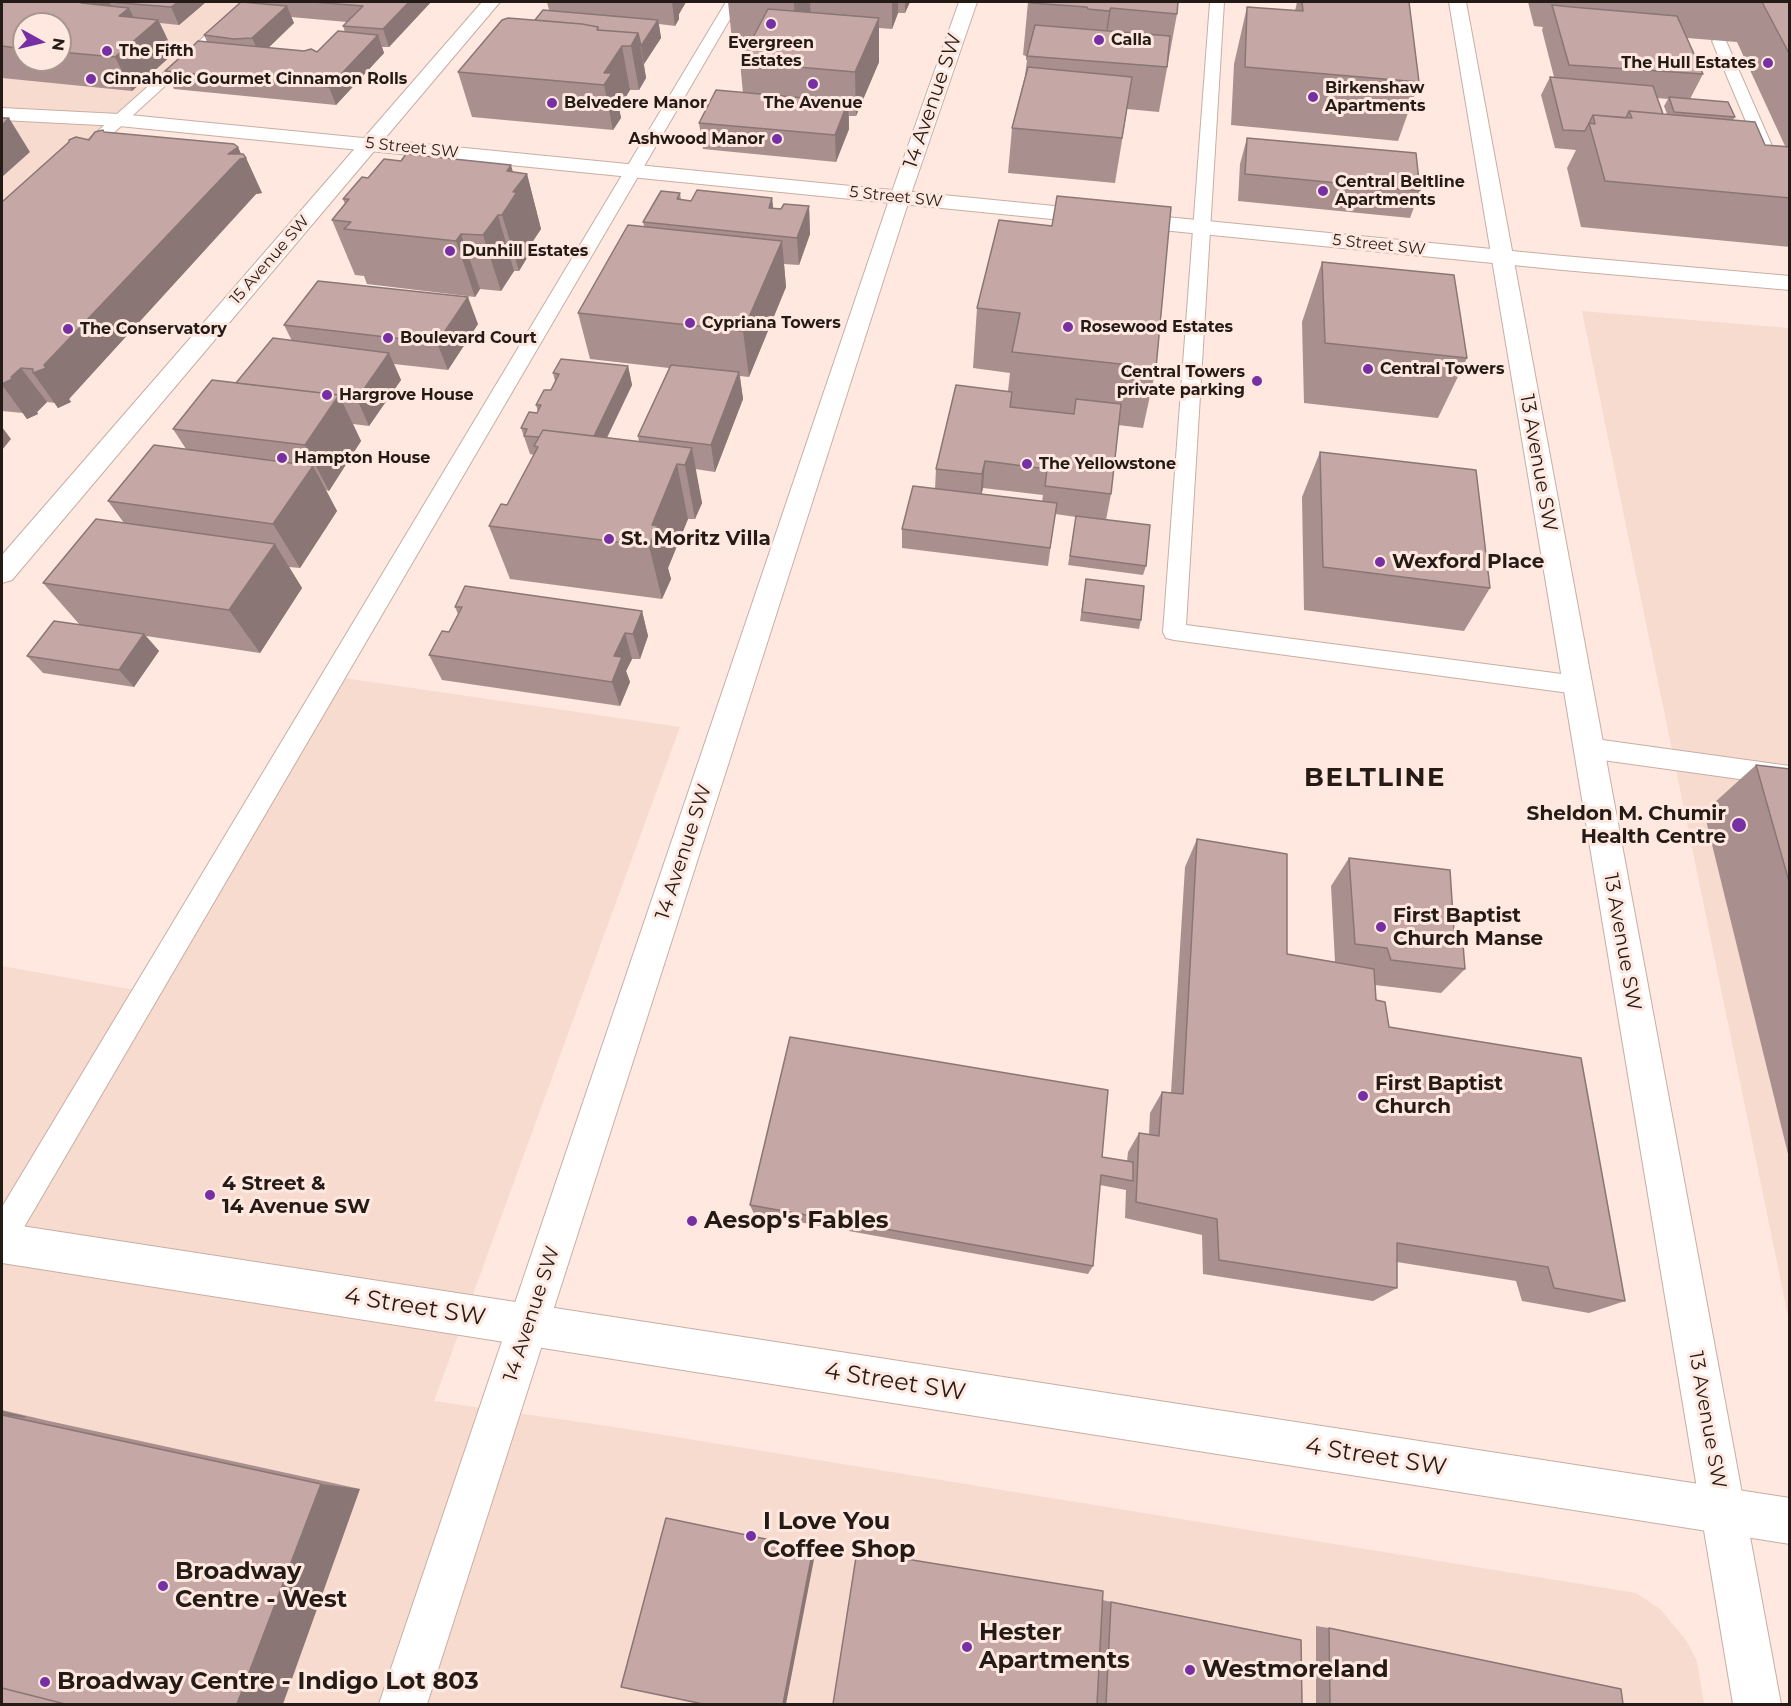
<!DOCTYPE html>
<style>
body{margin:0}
#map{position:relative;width:1791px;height:1706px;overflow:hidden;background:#fee8df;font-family:Montserrat,sans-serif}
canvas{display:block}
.frame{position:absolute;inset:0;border:3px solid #241b17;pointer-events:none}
.north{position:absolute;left:12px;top:12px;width:60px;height:60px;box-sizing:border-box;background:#fee8df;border:2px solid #a7968f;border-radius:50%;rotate:98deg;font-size:16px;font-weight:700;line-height:24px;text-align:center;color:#241b17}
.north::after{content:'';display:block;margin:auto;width:21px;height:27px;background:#7630a3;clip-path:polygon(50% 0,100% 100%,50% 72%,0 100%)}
</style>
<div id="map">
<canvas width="1791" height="1706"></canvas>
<div class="frame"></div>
<div class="north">N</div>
</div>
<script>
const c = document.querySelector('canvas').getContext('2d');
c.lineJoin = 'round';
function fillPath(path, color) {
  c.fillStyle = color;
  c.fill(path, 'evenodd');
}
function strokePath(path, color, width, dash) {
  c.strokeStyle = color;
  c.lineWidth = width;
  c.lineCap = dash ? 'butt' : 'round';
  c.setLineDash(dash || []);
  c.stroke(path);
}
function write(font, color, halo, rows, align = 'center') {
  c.font = font + ' Montserrat,sans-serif';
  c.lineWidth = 6;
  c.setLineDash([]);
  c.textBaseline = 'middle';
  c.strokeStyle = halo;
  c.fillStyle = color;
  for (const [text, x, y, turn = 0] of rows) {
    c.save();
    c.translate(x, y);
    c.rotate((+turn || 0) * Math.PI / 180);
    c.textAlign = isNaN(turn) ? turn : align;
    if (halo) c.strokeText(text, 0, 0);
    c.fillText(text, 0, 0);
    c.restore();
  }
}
fillPath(new Path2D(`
 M2 2H245L2 221ZM24 24H60V60H24Z
 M1582 311 1789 328V1321Z
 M337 677 680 727 434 1401 621 1428 1636 1593 1660 1609 1686 1640 1697 1661 1704 1704H2V966L152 993Z`), '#f8dbcf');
const service = new Path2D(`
 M243 2H257L85 159H73L71 156 73 153Z
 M726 2H740L13 1246 2 1250V1207Z
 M1210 2H1224L1186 625 1577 676 1585 679 1589 685 1585 691 1577 694 1174 640 1166 638 1163 632Z
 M1719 37 1726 41 1790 187V212L1782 207 1712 41Z
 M1588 738 1790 766V786L1588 758 1580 755 1576 748 1580 741Z`);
const minor = new Path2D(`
 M482 2H500L12 580 2 583V555Z
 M959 2H977L910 197 427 1704H379L890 197Z
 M1449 2H1466L1781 1704H1733Z`);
const tertiary = new Path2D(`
 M2 108 119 114 1563 256 1790 276V290L1563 270 119 126 2 120Z`);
const secondary = new Path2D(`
 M2 1223 1790 1498V1544L2 1263Z`);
strokePath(service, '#c8aea3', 2);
strokePath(minor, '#c8aea3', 2);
strokePath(tertiary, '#c8aea3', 2);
strokePath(secondary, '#c8aea3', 2);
fillPath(service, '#fff');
fillPath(minor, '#fff');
fillPath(tertiary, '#fff');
fillPath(secondary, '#fff');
fillPath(new Path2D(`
 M2 2H206L179 25 160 23 174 53 132 91 2 78ZM24 24H60V60H24Z
 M251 2H431L389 47H382L384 53 336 105 174 89 165 71 182 56 180 53 190 49 207 42 204 35 252 2ZM291 17 347 22 343 26 345 32 317 52 268 48 294 23Z
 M547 2H686L679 14V19L675 26 659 24 661 38 644 64 646 78 639 90H630L619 108 621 118 613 130 472 117 458 72 549 10Z
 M728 2H910L905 13H898L892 29 879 28V62L856 116H849V129L836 162 703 149 699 123 743 93 740 62 751 41 732 40Z
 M1028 2H1178L1177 14 1159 112 1127 109 1115 183 1008 173 1012 128 1025 76 1027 60H1026V56L1023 55Z
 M1297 2H1409L1419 82 1398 141 1231 125 1234 64 1247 7 1295 11Z
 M1528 2H1790V247L1581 227 1567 168 1576 150 1555 148 1541 95 1550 77H1554L1542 30 1543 27 1534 26ZM1687 38 1737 42 1785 146 1765 145 1733 120 1735 117 1690 99 1703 74ZM1657 98 1668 99 1664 106 1667 114H1663Z
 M105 133 238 147 241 154 246 158 262 193 256 194 69 399 71 402 58 408 55 403 47 402 37 412 38 414 27 419 23 413 2 411V202L89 140Z
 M1247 138 1420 191 1410 218 1238 201 1240 164Z
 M513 172 527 174 541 229 531 244 533 248 519 271H514L501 291 480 289 475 297 367 284 364 276 355 275 332 220 345 204 343 199 368 178Z
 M680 193 681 200 691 201 772 198 773 208 781 209 809 206 810 234 799 265 784 264 786 287 749 377 740 376 743 399 715 472 695 469 702 503 695 519H688L668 568 671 579 662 599 510 579 489 526 507 505 534 455 530 454 521 428 537 413 538 412 536 405 551 390 555 381 553 373 628 366 632 385 607 438 639 442 638 436 669 368 590 359 578 313 644 226 643 222Z
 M999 220 1156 368 1143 428 1118 425 1111 494 1106 520 1146 566 1143 575 1068 565 1076 517 1055 514 1048 566 902 548V529L935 489 936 469 1008 391 1010 373 973 368 977 308ZM983 488 1043 495 1042 502 981 495Z
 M1322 262 1467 358 1438 418 1304 403 1302 322Z
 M478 324 448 370 394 364 401 380 369 426 353 424 361 441 329 491 326 490 337 511 300 568 289 567 302 588 260 653 146 636 159 651 134 687 43 673 27 656 80 625 43 583 124 523 108 501 186 449 173 429 292 341 284 325Z
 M1320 452 1490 588 1464 631 1304 610 1302 497Z
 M1086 579 1141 620 1139 629 1080 621Z
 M455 607 642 611 648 636 640 659H632L626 671 630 682 620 706 442 680 429 655 449 632 458 614Z
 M1756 765 1790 769V1162L1704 812Z
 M1197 839 1287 954 1335 962 1331 886 1349 858 1454 931 1465 969 1441 993 1375 985 1376 1000 1389 1027 1625 1301 1589 1313 1522 1301 1516 1281 1397 1262V1288L1373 1301 1203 1274 1202 1235 1125 1218 1126 1190 1100 1185 1093 1266 1088 1274 754 1214 750 1205 1102 1157 1127 1162 1128 1152 1139 1133 1149 1134 1150 1113 1162 1092 1171 1093 1185 867Z
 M2 1410 49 1421 360 1489 2 1704Z
 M1102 1600 1301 1640 1302 1704H833Z
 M1316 1626 1329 1628 1623 1704H1316Z`), '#a9908e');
fillPath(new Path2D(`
 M83 2H109L118 20 81 3Z
 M178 2H206L179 25 171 7Z
 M409 2H431L389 47 383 29Z
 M672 2H686L679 14V19L675 26Z
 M794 2H810L811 19 796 45Z
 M892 2H898V13L892 29Z
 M905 2H910L905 13Z
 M287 6 294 23 260 56 252 38Z
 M129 8 142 34 158 20 174 53 132 91 115 57 119 16Z
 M1111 8 1103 62H1102L1109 11Z
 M879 18V62L856 116 855 72Z
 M658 20 661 38 644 64 641 46Z
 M598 27 622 46 630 90 619 108 621 118 613 130 604 85 597 30Z
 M638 33 646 78 639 90 631 46Z
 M378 35 384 53 336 105 329 87Z
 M1132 77 1125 122 1115 183Z
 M848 102 849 129 836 162 835 135Z
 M9 118 30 152 2 177V125Z
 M238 147 243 159 246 158 262 193 256 194 69 399 71 402 58 408 33 373 44 365 228 154Z
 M511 165 517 187 527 174 541 229 531 244 533 248 519 271 502 215 507 171Z
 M772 198 775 225 769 208Z
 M809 206 810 234 799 265 797 238Z
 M498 215 514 271 501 291 483 235Z
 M461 234 480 289 475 297 456 241Z
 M782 241 786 287 749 377 743 331Z
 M468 297 478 324 448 370 437 343Z
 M389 353 401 380 369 426 357 399Z
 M628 366 632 385 595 462 590 444Z
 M21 368 47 402 37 412 38 414 27 419 2 385V384L11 377Z
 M739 372 743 399 715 472 711 445Z
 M339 395 361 441 329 491 305 445Z
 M2 427 11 439 2 450Z
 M692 448 702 503 695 519 685 465Z
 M985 461 983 488 980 501 982 474Z
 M677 464 688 519 668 568 671 579 662 599 649 546 652 525Z
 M313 466 337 511 300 568 273 524Z
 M275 544 302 588 260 653 229 610Z
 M642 611 648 636 640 659 633 634Z
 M625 633 632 659 626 671 630 682 620 706 612 682 614 656Z
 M144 634 159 651 134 687 119 670Z
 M321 1484 360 1489 283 1704H237Z
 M813 1549H816L786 1704H783Z`), '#8a7674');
const building = new Path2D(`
 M2 2H83L81 3 129 8 119 16 158 20 115 57 60 52V24H24V49L2 46Z
 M109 2H108H178L171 7Z
 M241 2 287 6 252 38 234 39 204 35Z
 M312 2H409L383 29 343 26 363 6Z
 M1031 2H1178L1177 14 1111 8 1109 11 1088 9 1087 7 1031 3Z
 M1302 2H1409L1419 82 1245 67 1247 7 1303 11Z
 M1762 2H1790V55Z
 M1552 5 1572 7 1677 16 1703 74 1569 65Z
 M768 9 879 18 855 72 740 62Z
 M543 10 658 20 641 46 638 33 598 30V27L582 24 535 20Z
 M508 18 582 24 598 27 597 30 638 33 631 46H622L604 73H612L604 85 458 72 502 20Z
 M1035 25 1170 36 1167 67 1027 56Z
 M338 31 378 35 329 87 165 71 184 54 180 53 186 48 190 49 198 41 304 51 311 49 317 52Z
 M1028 67 1132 77 1122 138 1012 128Z
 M1550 77 1653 86 1663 114 1629 111 1626 118 1593 115 1585 131 1563 130Z
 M716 90 848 102 835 135 699 123Z
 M1669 97 1728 102 1735 117 1674 112Z
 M1629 111 1755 122 1765 145 1790 147V198L1605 181 1589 123 1595 124 1593 115 1632 118Z
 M2 118H9L2 125Z
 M103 130 104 132 234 144 238 147 228 154H243L246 158 240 159 44 365 46 368 33 373V369L21 368 11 377 12 379 2 384V202L69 142V140L76 137 89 140 95 132Z
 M1247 138 1416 153 1420 191 1245 174Z
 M406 154 511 165 507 171 527 174 513 192H517L502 215H498L483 235 461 234 456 241 344 229 351 222 332 220 349 199H343L362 177 368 178 384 159 401 161Z
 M697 190 772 198 769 208 781 209 784 204 809 206 797 238 643 222 661 191 680 193 677 199 691 201Z
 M1057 196 1171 207 1156 368 1012 352 1020 313 977 308 999 220 1052 226Z
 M628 225 782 241 743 331 578 313Z
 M1322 262 1454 275 1467 358 1325 343Z
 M318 281 468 297 437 343 284 325Z
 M273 338 389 353 357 399 340 397 339 395 236 383Z
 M561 359 628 366 594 436 543 430 539 437 524 436 527 429 521 428 529 412 537 413 541 405H536L544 390H551L559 374 553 373Z
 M671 365 739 372 711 445 638 436Z
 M212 380 339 395 305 445 173 429Z
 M956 385 1012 392 1010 407 1074 414 1076 399 1121 404 1111 494 1045 486 1047 469 985 461 982 474 936 469Z
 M543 430 692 448 685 465 677 464 652 525 658 526 649 546 489 526 501 504 507 505 538 447 534 446Z
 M154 445 313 466 273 524 108 501Z
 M1320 452 1476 470 1490 588 1323 567Z
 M913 486 1057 503 1050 548 902 529Z
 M1076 516 1150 525 1146 566 1070 556Z
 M96 519 275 544 229 610 43 583Z
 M1086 579 1144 586 1141 620 1082 612Z
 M465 586 642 611 633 634 625 633 614 656 622 657 612 682 429 655 442 631 449 632 462 607H455Z
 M54 621 144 634 119 670 27 656Z
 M1756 765 1790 769V885Z
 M1197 839 1287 854V954L1374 969 1376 1000 1385 1002 1389 1027 1581 1058 1625 1301 1554 1288 1548 1267 1397 1243V1288L1219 1260 1217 1219 1136 1202 1139 1133 1159 1136 1162 1092 1183 1094Z
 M1349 858 1450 870 1454 931 1462 932 1465 969 1391 960 1387 948 1355 944Z
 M790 1037 1108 1090 1102 1157 1133 1162V1181L1101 1175 1093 1266 750 1205Z
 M2 1412 25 1417 2 1414Z
 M2 1415 321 1484 237 1704H65L2 1688Z
 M666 1518 813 1549 783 1704H703L621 1687Z
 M857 1551 1103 1591 1097 1704H833Z
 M1111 1602 1301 1640 1302 1704H1106Z
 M1329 1628 1621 1689 1623 1704H1330Z
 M2 1688 65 1704H2Z`);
fillPath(building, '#c5a8a5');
strokePath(building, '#8a7674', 1.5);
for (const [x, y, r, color] of [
 [771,24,6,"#7630a3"],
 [1099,40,6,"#7630a3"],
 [107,51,6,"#7630a3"],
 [1768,63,6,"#7630a3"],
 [91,79,6,"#7630a3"],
 [813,84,6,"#7630a3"],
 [1313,97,6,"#7630a3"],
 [552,103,6,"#7630a3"],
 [777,139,6,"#7630a3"],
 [1323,191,6,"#7630a3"],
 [450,251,6,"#7630a3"],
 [690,323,6,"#7630a3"],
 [1068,327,6,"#7630a3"],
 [68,329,6,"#7630a3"],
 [388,338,6,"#7630a3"],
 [1368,369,6,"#7630a3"],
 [1257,381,6,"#7630a3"],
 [327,395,6,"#7630a3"],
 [282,458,6,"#7630a3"],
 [1027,464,6,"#7630a3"],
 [609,539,6,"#7630a3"],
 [1380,562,6,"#7630a3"],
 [1739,825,8,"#7630a3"],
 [1381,927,6,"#7630a3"],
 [1363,1096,6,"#7630a3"],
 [210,1195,6,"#7630a3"],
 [692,1221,6,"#7630a3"],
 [751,1536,6,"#7630a3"],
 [163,1586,6,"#7630a3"],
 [967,1647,6,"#7630a3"],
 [1190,1670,6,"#7630a3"],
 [45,1682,6,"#7630a3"]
]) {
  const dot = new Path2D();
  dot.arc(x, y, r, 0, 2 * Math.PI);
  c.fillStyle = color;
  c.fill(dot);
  strokePath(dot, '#fee8df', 2);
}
write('bold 16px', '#241b17', '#fee8df', [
 ["Calla",1111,40],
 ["Evergreen",771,43,"center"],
 ["Estates",771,61,"center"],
 ["The Fifth",119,51],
 ["The Hull Estates",1756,63,"right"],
 ["Cinnaholic Gourmet Cinnamon Rolls",103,79],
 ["Birkenshaw",1325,88],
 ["Apartments",1325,106],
 ["Belvedere Manor",564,103],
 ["The Avenue",813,103,"center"],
 ["Ashwood Manor",765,139,"right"],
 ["Central Beltline",1335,182],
 ["Apartments",1335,200],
 ["Dunhill Estates",462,251],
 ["Cypriana Towers",702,323],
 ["Rosewood Estates",1080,327],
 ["The Conservatory",80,329],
 ["Boulevard Court",400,338],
 ["Central Towers",1380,369],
 ["Central Towers",1245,372,"right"],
 ["private parking",1245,390,"right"],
 ["Hargrove House",339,395],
 ["Hampton House",294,458],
 ["The Yellowstone",1039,464]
], 'left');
write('16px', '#241b17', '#fee8df', [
 ["5 Street SW",412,148,6],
 ["5 Street SW",896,197,6],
 ["5 Street SW",1379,245,6],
 ["15 Avenue SW",270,260,-49]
]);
write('20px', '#241b17', '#fee8df', [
 ["14 Avenue SW",933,101,-71],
 ["13 Avenue SW",1538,463,80],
 ["14 Avenue SW",684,852,-72],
 ["13 Avenue SW",1622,942,80],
 ["14 Avenue SW",532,1314,-72],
 ["13 Avenue SW",1707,1420,80]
]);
write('bold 20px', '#241b17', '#fee8df', [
 ["St. Moritz Villa",621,539],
 ["Wexford Place",1392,562],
 ["Sheldon M. Chumir",1726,814,"right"],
 ["Health Centre",1726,837,"right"],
 ["First Baptist",1393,916],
 ["Church Manse",1393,939],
 ["First Baptist",1375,1084],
 ["Church",1375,1107],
 ["4 Street &",222,1184],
 ["14 Avenue SW",222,1207]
], 'left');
write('bold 24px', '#241b17', '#fee8df', [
 ["Aesop's Fables",704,1221],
 ["I Love You",763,1522],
 ["Coffee Shop",763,1550],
 ["Broadway",175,1572],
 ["Centre - West",175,1600],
 ["Hester",979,1633],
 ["Apartments",979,1661],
 ["Westmoreland",1202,1670],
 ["Broadway Centre - Indigo Lot 803",57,1682]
], 'left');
write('24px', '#241b17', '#fee8df', [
 ["4 Street SW",415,1307,9],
 ["4 Street SW",895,1382,9],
 ["4 Street SW",1376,1457,9]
]);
c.letterSpacing = '1.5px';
write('bold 26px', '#241b17', '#fee8df', [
 ["BELTLINE",1375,778]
]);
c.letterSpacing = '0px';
</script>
